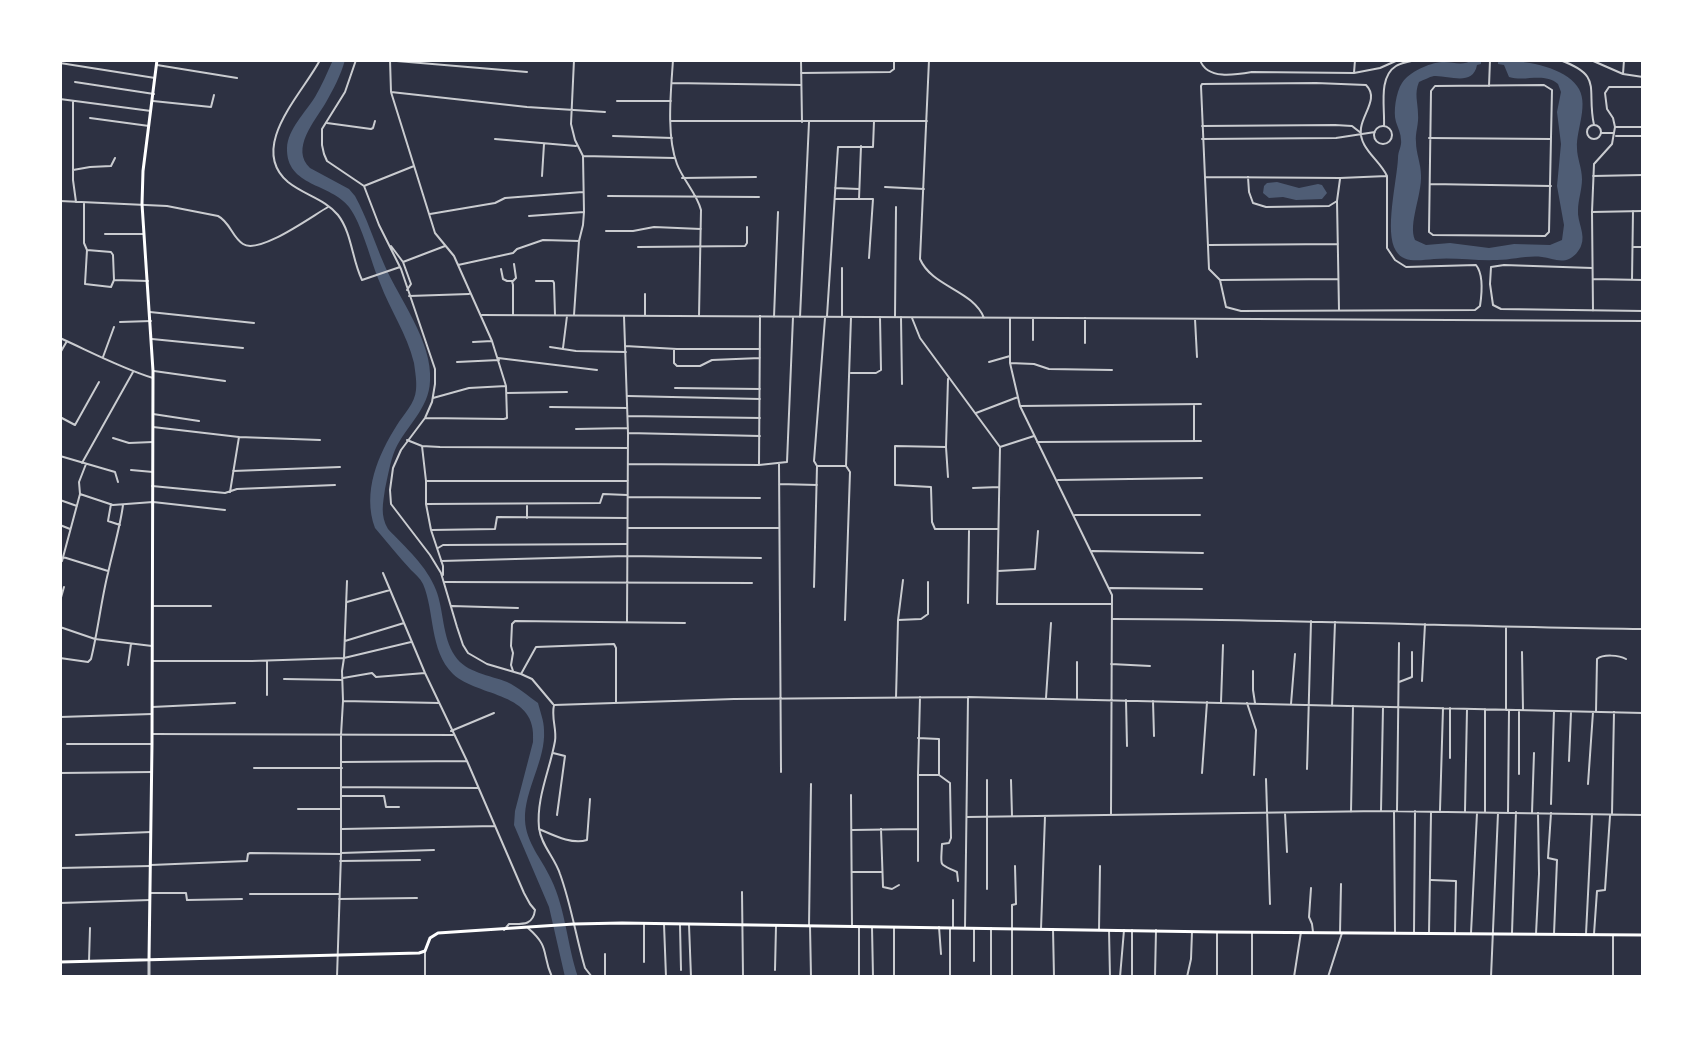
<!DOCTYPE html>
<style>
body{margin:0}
#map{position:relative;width:1703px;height:1037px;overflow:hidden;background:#2d3142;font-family:Manrope,sans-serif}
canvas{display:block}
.frame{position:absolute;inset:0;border:62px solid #fff;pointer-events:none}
</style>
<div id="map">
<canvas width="1703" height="1037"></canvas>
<div class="frame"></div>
</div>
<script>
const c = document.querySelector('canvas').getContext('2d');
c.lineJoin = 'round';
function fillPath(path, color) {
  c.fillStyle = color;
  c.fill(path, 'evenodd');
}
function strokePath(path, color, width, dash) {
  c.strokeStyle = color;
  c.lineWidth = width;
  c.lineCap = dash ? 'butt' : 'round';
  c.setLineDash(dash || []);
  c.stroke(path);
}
fillPath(new Path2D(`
 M333 60H345C341 75 333 90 325 104 315 121 290 149 310 168L349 189 355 196C367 218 374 241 384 264 399 299 433 342 430 381 429 409 406 426 395 450 390 462 388 476 385 489 383 504 380 515 388 529 405 547 427 566 436 590 444 610 442 637 455 656 466 673 490 675 507 682 518 687 528 696 538 703 540 711 544 721 544 730 546 760 524 790 525 820 526 843 542 859 551 879 566 910 567 945 578 977H565L549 907 514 825 515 811 533 742C538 691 479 698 453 674 429 650 435 612 423 584 420 578 415 574 411 570 398 556 387 542 375 528 362 492 378 455 397 425 404 414 415 403 416 390 417 381 415 371 414 363 407 334 390 310 380 283 371 262 362 224 349 207 331 183 286 187 287 148 288 129 305 113 315 97 322 85 327 73 333 60Z
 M1472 60 1481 61V64L1477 65C1473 87 1448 75 1434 76 1429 77 1424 80 1419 82 1414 94 1418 102 1418 114 1419 124 1415 133 1416 142 1416 153 1421 164 1421 175 1422 195 1408 224 1415 240L1426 245 1450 243 1489 248 1514 244 1550 245 1562 240 1564 225 1557 186 1561 144 1557 112 1561 92 1558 84C1544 72 1526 82 1509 77L1504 65 1498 64V61C1520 59 1563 66 1577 86 1590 103 1576 129 1577 148 1577 158 1582 168 1582 179 1582 190 1578 200 1578 210 1577 222 1586 234 1581 246 1579 251 1574 257 1569 259 1560 263 1551 258 1542 257 1528 255 1512 260 1497 260 1476 261 1453 257 1434 259 1421 260 1404 264 1396 251 1384 232 1397 181 1398 158 1398 151 1402 146 1401 140 1401 134 1398 128 1396 122 1393 112 1396 92 1402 83 1409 72 1429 63 1442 62 1452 61 1462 67 1472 60Z
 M1277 182 1299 188 1318 184 1322 185 1327 193 1322 199 1296 200 1283 197 1269 198 1263 193 1264 186 1267 183Z`), '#4f5d75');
strokePath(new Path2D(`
 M320 60C303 93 247 147 288 182 304 195 325 199 338 215 352 233 352 260 362 280L400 267
 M356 60 345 92 322 129V145L324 154 327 161 364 186 379 225 401 269 435 369V384L432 402 425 418 401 450 393 468 390 490 391 504 430 555 441 573 457 627 463 645 468 653 487 664 521 674 532 679 553 704
 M385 60 527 72
 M390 60 391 92 435 233 454 256 492 341 506 386 507 418 504 419 425 418
 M673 60C671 91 666 135 677 164 683 180 697 194 701 210L699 316
 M801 60 802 122
 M929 60 920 259C932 287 973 290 984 318
 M1200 60C1207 80 1235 75 1252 72L1354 73 1380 68 1398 60
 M1560 60C1604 76 1586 88 1594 125
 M1591 60 1623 74 1643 77
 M60 63 155 78
 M157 65 237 78
 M801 73 890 72 894 69V60
 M1354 73 1355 60
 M1623 74 1624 60
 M75 82 154 94
 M672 83 801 85
 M1316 83 1366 85C1379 98 1363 113 1361 128 1358 148 1380 160 1387 176V248L1395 260 1406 267 1476 265C1484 275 1482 293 1480 306L1475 310 1241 311 1226 307 1220 280 1209 269 1201 86 1202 84Z
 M1544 85 1552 90 1549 232 1545 236 1433 235 1429 232 1431 91 1435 86Z
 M1489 86 1490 60
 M391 92 527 107 605 112
 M60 99 151 111
 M73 101V180L76 202
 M153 101 211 107 214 95
 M617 101H671
 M90 118 149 126
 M671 121H927
 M327 123 371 129 373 128 375 121
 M1587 132a7 7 0 1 1 14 0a7 7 0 1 1-14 0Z
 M1202 126 1335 125 1352 126 1361 133
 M1384 126C1385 108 1378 77 1396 66 1400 63 1409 62 1414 60
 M1374 135a9 9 0 1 1 18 0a9 9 0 1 1-18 0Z
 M1615 127H1643
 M1602 133H1614
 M613 136 672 138
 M1616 136H1643
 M1429 138 1551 139
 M495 139 576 146
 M1202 139 1336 138 1375 132
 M583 156 674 158
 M73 170 90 167 111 166 115 158
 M542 176 544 144
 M1593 176 1643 175
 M1205 177 1340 178 1387 176
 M1248 177 1249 192 1253 203 1266 207 1329 206 1337 201 1340 179
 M682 178 756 177
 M1430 184 1551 186
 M364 186 414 166
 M885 187 924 189
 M835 188 859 189
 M608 196 759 197
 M835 199H873L869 258
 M859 199 861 146
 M60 201 167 206 218 216C230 222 232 237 243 244 259 255 312 216 328 207
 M1337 201 1339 310
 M84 203V243L87 250 85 284 111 287 114 280 148 281
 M1592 212 1643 211
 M430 214 495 203 505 198 583 192
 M529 216 584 212
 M606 231H633L654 227 701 229
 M105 234H144
 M1209 245 1338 244
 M391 246 403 262 411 284 407 290
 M638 247 745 246 747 243V227
 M1634 247H1643
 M87 250 111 252 113 255 114 280
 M403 262 445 246
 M458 265 513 253 517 249 543 240 579 241
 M842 268V316
 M1592 268 1504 265 1491 267 1490 284 1493 305 1501 309 1643 311
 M501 269 503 279 507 281H512L513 285V315
 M1593 279 1643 280
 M1220 280 1338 279
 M1632 280 1633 211
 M513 281 516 278 514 264
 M536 281H553L554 283 555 315
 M645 294V316
 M409 296 469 294
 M1593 311 1592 212 1594 164 1612 144 1615 127 1613 118 1607 109 1605 93 1609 87H1643
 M150 312 254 323
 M482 315 1643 321
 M574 315 579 241 583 225 584 212 583 156 575 140 571 124 574 60
 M624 316 628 433 627 621
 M827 316 838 147H873L874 121
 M774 317 778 212
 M800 317 809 122
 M895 317 896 207
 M901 317 902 384
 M912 318 920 338 1000 447 997 604H1112
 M1010 318V363L1020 406 1112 595 1111 814
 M1085 318V343
 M1033 319V340
 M1195 319 1197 357
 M120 322 151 321
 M60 338C91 352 121 368 153 378
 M152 339 243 348
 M473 342 492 341
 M625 346 677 349H760
 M550 347 576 351 626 352
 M563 348 567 316
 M674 349V363L677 366H700L712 360 760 358
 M60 353 67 341
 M103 357 114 327
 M498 358 597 370
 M457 362 499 360
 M989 362 1010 356
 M1010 363 1034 364 1049 369 1112 370
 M154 371 225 381
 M851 373H876L881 370 880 317
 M675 388 760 389
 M507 393 567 392
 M628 396 760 399
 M433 398 469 388 506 386
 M1194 405V441
 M1020 406 1201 404
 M550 407 627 408
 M976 413 1018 397
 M153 414 199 421
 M628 416 760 418
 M60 417 75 425 99 382
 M153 427 239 437 320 440
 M576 429 628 428
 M628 433 760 436
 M113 438 129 443 153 442
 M407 440 422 446 440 447 628 448
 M1037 442 1201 441
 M422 446 426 481V504L431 530 443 566V575
 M946 447 895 446V485L931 487 932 522 935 529H998
 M1000 447 1034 436
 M60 456 115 472 118 482
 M82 463 133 372
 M779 463 781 772
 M628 464 759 465 787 462 793 317
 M759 465 760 316
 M817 466H846
 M131 470 153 472
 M233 471 340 467
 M948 477 946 447 948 379
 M1058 480 1202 478
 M426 481H628
 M779 484 817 485
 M152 486 225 493 237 489 335 485
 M973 488 999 487
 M230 492 239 437
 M80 494 113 505 153 502 225 510
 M628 497 760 498
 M60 500 77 506
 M111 504 108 521 120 525
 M426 504 600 503 603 494 627 495
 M527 506V518
 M1075 515H1200
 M60 525 70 529
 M628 528H778
 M431 530 495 529 497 517 627 518
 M438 548 443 545 626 544
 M1092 551 1203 553
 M63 557 108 571
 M441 561 627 556 761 558
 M60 562 62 561 80 494 79 482 86 464
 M998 571 1035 569 1038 531
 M383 573 425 673 467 761 524 893 530 904 535 910C533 926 522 924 509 924L504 930
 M445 582 752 583
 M814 587 817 466 814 461 825 318
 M1110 588 1202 589
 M60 601 64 587
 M347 602 390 590
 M968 603 969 531
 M154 606H211
 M452 606 518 608
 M1113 619C1290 619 1466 627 1643 629
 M845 620 850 472 846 466 851 317
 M898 620 921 619 928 614V582
 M60 627 95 639 152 646
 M345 641 404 623
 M1522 652 1523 710
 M60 658 88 662 91 659C98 631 101 601 108 573 113 550 120 528 123 505
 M152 661H252L344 658 411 642
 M1111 664 1150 666
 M128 665 131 644
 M513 671 511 665 513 653 511 646 512 624 515 621 685 623
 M1253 671V690L1255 703
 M521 674 536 647 614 644 616 648V702
 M343 678 372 673 376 677 425 673
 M284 679 342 680
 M1422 681 1425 624
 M1399 682 1412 677V652
 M267 695V661
 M896 698 898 620 903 580
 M1046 698 1051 623
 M1077 699V662
 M1126 700 1127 746
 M343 701 439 703
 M1153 701 1154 736
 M1221 702 1223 645
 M1247 703 1256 730 1254 775
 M1291 704 1295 654
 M1332 706 1335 622
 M152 707 235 703
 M1450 708V758
 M1506 710V627
 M1596 712 1597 659C1603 654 1619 655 1626 659
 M60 717 152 714
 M451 731 494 713
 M153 734 453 735
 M918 738 939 739V775
 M67 744H152
 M553 753 565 756 557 815
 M1569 761 1571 712
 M342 762 467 761
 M254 768H342
 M1307 769 1311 621
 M60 773 152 772
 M1202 773 1207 702
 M1519 774V710
 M918 775 920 697
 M1266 779 1270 904
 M1011 780 1012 816
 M1588 784 1593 712
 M341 787 478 788
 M851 795 852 927
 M341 796H384L386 807H399
 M1551 804 1554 711
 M298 809H340
 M1440 810 1443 708
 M1381 811 1383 707
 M1394 811 1395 933
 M1397 811 1399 643
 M1465 811 1467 709
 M1485 811V709
 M1351 812 1353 706
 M1508 812 1509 710
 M1285 813 1287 852
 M1532 813 1534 753
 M1551 813 1548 858 1557 860 1554 934
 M1612 814 1614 712
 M967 817 1381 811 1643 815
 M342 829 495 826
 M539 829C553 835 572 845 587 840L590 799
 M881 829 883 887 892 889 899 885
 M852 830 918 829
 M76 835 151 832
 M341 853 434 850
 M340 861 420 860
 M918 861V775H939L950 783 951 838 949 843 942 844C941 868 938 863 957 872L958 881
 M151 865 247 861 248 854 250 853 341 854
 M60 868 150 866
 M852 872H882
 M1431 880 1456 881 1455 933
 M1311 888 1309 917 1312 924 1313 932
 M987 889V780
 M742 892 743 977
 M151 893H186L187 900 242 899
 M250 894H339
 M339 899 417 898
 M953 900V927
 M60 903 150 900
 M644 923V962
 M664 924 666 977
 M680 925 681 970
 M689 925 691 977
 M809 926 811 784
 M810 926 811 977
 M872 927 873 977
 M894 927V977
 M939 927 941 954
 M528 928C551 948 541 953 552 977
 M965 928 968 697
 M974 928V961
 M991 928V977
 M950 929V977
 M1041 929 1045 816
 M1053 929 1054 977
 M1099 930 1100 866
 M1109 930 1110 977
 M1132 930V977
 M1340 933 1341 884
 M1414 933 1415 811
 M1429 933 1431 813
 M1471 933 1477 813
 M1512 933 1516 812
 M1536 934 1539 874 1538 813
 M1586 934 1592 814
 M1594 934 1597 891 1605 890 1610 816
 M425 951V977
 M605 954V977
 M89 961 90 928
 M775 970 776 926
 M337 977 341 854V735L343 701 342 671 344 658 347 581
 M592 977 585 968C576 937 571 904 560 874 555 858 541 845 539 828 536 798 550 770 555 741 557 729 551 718 554 705L734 699 968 697 1643 713
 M859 977V927
 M1012 977V905L1016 904 1015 866
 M1120 977 1124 930
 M1155 977 1156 930
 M1187 977 1191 959 1192 932
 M1217 977V932
 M1252 977V932
 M1294 977 1301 932
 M1328 977 1342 933
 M1491 977 1498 813
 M1613 977V935`), '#caccd0', 2);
strokePath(new Path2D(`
 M149 977V960`), '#caccd0', 3);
strokePath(new Path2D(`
 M149 960 152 744 153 371 142 204 143 171 157 60
 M60 962 419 953 425 951 430 938 438 933 574 924 622 923 1217 932 1643 935`), '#fff', 3);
</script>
